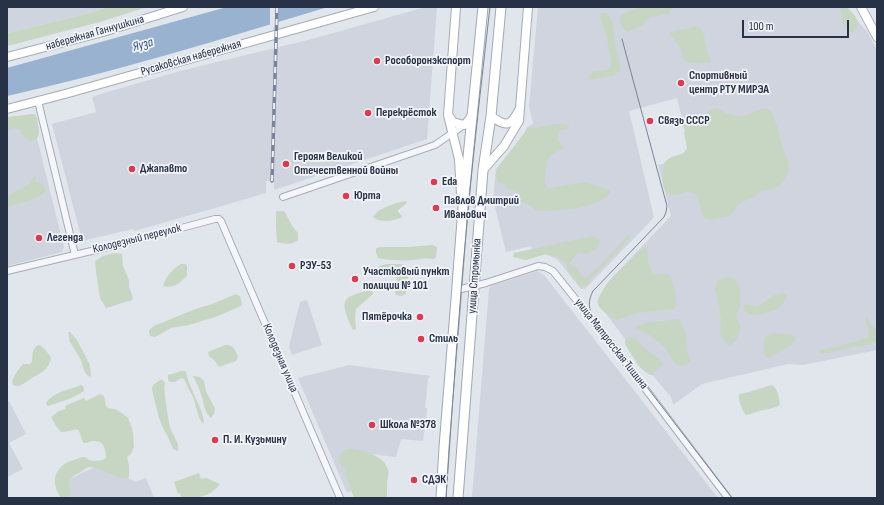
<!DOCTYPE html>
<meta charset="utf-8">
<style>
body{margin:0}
#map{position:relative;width:884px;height:505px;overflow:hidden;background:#e1e5ec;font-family:"Sofia Sans Condensed",sans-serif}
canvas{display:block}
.frame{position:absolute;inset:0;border:8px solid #283246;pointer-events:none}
.scale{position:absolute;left:742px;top:20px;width:107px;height:18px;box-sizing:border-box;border:2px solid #283246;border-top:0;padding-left:5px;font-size:12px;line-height:14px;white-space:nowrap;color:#283246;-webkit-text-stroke:3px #f2f4f9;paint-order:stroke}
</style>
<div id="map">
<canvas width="884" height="505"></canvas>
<div class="frame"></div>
<div class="scale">100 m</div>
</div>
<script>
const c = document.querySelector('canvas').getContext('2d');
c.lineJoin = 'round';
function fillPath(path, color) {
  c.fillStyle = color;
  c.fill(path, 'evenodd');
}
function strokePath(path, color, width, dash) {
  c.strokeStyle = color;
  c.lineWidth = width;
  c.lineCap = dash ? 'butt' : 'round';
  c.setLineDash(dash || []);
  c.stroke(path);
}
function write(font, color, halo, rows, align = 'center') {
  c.font = font + ' "Sofia Sans Condensed",sans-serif';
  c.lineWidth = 3.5;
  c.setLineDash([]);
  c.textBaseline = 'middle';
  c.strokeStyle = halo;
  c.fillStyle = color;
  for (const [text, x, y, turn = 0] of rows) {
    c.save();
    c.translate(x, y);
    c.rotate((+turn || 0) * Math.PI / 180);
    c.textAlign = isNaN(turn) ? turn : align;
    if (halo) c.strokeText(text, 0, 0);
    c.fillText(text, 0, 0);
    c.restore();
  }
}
fillPath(new Path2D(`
 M7 7H108L86 14 7 33Z
 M426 7H437L427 139 274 190V181H266V193L208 210 134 231 133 229 82 241 52 124 96 112 92 97 104 93 184 70 312 39Z
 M538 7H846L868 33 877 50V350L803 365 788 364 702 384 673 405 671 397 654 377 597 302 608 282 671 216 658 165 691 156 677 98 629 111 654 217 645 227 585 289H581L557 259 532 249 531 246 506 252 493 199 496 169 524 134 527 127 533 124 529 106Z
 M31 114 64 247 62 252 7 266V120Z
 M537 271 544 275 718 498H472L489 289 491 286Z
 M307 300 322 345 292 355 289 346 300 302Z
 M349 365 430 376 428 379 425 408H427V411L423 441 401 439 396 457 355 452 368 485 347 493 298 378Z
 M9 401 26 434 9 443 23 469 7 477V402Z
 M119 456 129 479 136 482 146 478 154 498H62L56 485Z`), '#cfd4de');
fillPath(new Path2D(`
 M108 7H147L100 22 7 46V33L86 14Z
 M641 7H673L668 14 661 15 651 17 647 20 642 26 635 28 628 32C622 28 616 21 622 14Z
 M840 7H847L856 17 858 25 853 33 849 32 843 23Z
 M601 13C604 13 607 12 609 16 616 25 613 37 616 48 618 54 621 63 620 70L612 76 590 80 589 77 592 72 606 70 610 67 611 62 608 47 607 37 600 17Z
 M695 27H700C705 34 705 43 707 51 708 54 710 57 711 61L710 63C704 63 691 64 686 62L683 58 682 50 669 33 674 31Z
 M714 108C719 108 721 110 726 113 730 115 737 116 742 116 752 115 758 106 769 109L773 115 779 132 780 140 789 164 788 173 783 182 778 187 768 190 761 191 754 197 742 202 736 207 733 213 729 216 709 220 704 218 703 216C700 210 700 199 696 195 688 187 677 198 669 194 661 190 663 179 663 171 663 168 663 165 665 162 668 157 679 155 684 153L687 148 684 132 685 130 681 123 683 121H694L696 120Z
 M33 114H35C38 118 37 120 38 125 40 132 40 140 31 141L22 136 20 129H13L7 131V117Z
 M554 124H565L569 126 568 129C559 131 558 131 558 141L565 148C558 150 551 153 547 160L545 174V184L548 188H551L585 182 609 190 610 193C607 195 604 199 600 201 585 209 554 211 537 211L529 205 522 202 521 197 518 193 514 190H509L504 184 497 181 496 173 499 166 529 127 536 128Z
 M34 176H36L35 181 44 185V188L46 190C42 199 17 204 7 207V198L17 190 26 186 30 183Z
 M407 201 406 204 398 210V212L402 216 401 218C393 221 380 223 373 217 378 208 397 202 407 201Z
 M276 211H284C289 218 291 227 298 233V240C291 245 285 244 277 242L276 228Z
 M628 235H630V238L590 280 588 285 584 286H579C575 277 566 275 567 264L564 261 554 256 546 254 526 260 513 257 514 253 593 236 600 240 599 247 587 254 578 252 569 264C576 265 580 272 584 278L587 277 601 264Z
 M432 245 437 247 436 257 434 259C430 259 425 258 421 259 411 261 389 261 378 258L376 253V248L381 247H408Z
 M645 247 647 249 648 262 653 274C658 276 666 272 669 275 674 281 679 303 674 309L637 313 617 320C613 319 610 316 606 313 603 311 599 308 598 304 596 289 634 256 645 247Z
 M115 253 122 254 123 266 129 280V287L133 298 131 301C122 302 114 306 106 308L100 298 96 272 95 261 103 256Z
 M181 264H186L187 266V276C180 283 173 289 163 286 165 278 173 268 181 264Z
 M398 264C402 264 407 266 409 269L406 292V294L401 296 396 295 395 292 397 280 396 276 391 274 381 275 379 273 378 268 379 266 386 264Z
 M727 277C741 277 741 293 740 304 740 308 737 312 737 316 737 320 740 324 740 328 741 335 734 344 729 346L725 342 720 333 721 320 719 307 715 289 717 281Z
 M369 290 373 292V294L356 309 355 317 356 329 353 330C350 324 341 306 346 300 349 295 363 292 369 290Z
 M784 293 787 296C785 300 783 304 780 307 775 311 759 316 752 315 749 315 746 313 744 310V305L746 304 756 307 761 305 774 295Z
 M236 294 240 296 242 304 241 306 215 317 189 325 171 328 155 337 150 336 149 331 150 329 154 326 193 310 212 304Z
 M866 318H868L869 322 877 331V342L864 346 854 347 824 354 819 352 820 350 835 347 866 338 868 337 869 332 865 320Z
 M673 319H678L680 320 682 325 686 334 687 350 691 362C686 365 681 367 676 364 672 362 670 355 667 351 659 341 648 333 636 329L637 326C642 325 646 323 650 322 658 321 665 322 673 319Z
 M68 332H70L77 340 90 365 91 377 87 375 84 370 81 360 70 342Z
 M774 333C781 334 790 333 795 337V341L792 345 768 358 766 357C762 348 761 334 774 333Z
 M631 337 636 339 647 350 659 359 663 363V365L657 369 652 375H650C646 372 641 369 638 365 635 362 634 357 631 354 628 347 619 340 631 337Z
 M39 345C44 347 49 354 51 358 48 372 39 373 29 380 26 382 22 385 18 386 4 387 20 367 23 364H30L32 362C33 355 31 348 39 345Z
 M225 345C233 344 236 350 238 357L236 361 219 367 215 361 209 356 208 352Z
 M182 371H185L186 373C188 380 190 386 193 392 197 402 204 413 204 424L200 420 193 397 189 390 184 379 181 378 175 382H170L168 380V375Z
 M193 376 200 377 204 381 206 391 215 409 214 414 211 418C204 413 204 402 201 394 199 388 196 382 193 376Z
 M162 379 165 383 164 388C166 400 167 415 170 427 172 435 180 442 178 451L173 449 167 435 163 428 159 418 152 390C151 384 158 382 162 379Z
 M81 385 83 386 84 389V391C72 399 61 402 47 406L46 403C53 392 69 390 81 385Z
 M772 385C778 389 779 398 780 405 775 408 769 409 763 410 758 411 752 414 746 415 742 411 738 400 739 394L749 392Z
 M100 394 104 396 106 406 108 408 115 409 122 413 128 418 132 428 133 433 134 447 131 454 127 457 129 466V477C120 482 101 467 90 467 86 467 83 471 79 473 67 479 69 481 71 493L68 498H61C52 485 52 470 68 462 72 460 78 459 83 457 90 458 84 457 89 460 94 462 101 461 106 458 106 450 104 440 94 441 91 441 88 443 84 443 81 440 81 433 78 430 75 428 66 433 61 432L56 426 51 417 59 411 66 409 65 406 84 398 86 401Z
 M347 449C359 448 384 455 388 469 389 473 388 477 387 482 387 487 387 493 387 498H354L347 479 345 470 338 461C339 455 341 452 347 449Z
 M199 473 201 479 206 478 220 484C210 497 198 498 183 498L180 495 181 493 178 494 174 482Z`), '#c7d6c2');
fillPath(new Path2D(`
 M227 7H328C222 39 115 72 7 96V68Z`), '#99b2cf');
fillPath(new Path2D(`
 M270 7H279L278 24 270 27Z`), '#e1e5ec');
const street = new Path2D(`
 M38 101 75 255
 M283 197 435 145 464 125
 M7 271 125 243 215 219H219L221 221 340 498
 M457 290 486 283 538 266 545 267 553 271 606 337 728 498`);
const secondary = new Path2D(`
 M456 7 448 115 459 159 461 194
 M861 7 877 37
 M7 57 103 32 183 7
 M7 109 65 94 374 7
 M449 116 453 122 464 125C468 122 470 119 472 114
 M491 116C506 127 510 127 519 110
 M483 170 504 146 519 121 528 7`);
const primary = new Path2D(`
 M441 498 444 447 456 299 463 207 483 7
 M458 498 483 170 491 116 501 7`);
strokePath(street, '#a6acb7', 8);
strokePath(secondary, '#a6acb7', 10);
strokePath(primary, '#9fa9b9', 11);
strokePath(street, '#f5f6f9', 6);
strokePath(secondary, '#fff', 8);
strokePath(primary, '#fff', 9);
strokePath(new Path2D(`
 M622 39 667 206 666 212 664 217 593 291C588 300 588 310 594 318L732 498
 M446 498C453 395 460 293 470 190 476 129 483 68 490 7`), '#798497', 1);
const rail = new Path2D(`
 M272 181 277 7`);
strokePath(rail, '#798497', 3.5);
strokePath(rail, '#f2f4f9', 2, [6]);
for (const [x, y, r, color] of [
 [377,61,4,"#dd3a50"],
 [681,83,4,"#dd3a50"],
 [368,113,4,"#dd3a50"],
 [650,121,4,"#dd3a50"],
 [286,164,4,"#dd3a50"],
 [132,169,4,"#dd3a50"],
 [434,182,4,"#dd3a50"],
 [346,196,4,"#dd3a50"],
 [436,208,4,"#dd3a50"],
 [39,238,4,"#dd3a50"],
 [292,266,4,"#dd3a50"],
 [355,279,4,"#dd3a50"],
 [420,317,4,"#dd3a50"],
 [421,339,4,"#dd3a50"],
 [372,425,4,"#dd3a50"],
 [215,440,4,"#dd3a50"],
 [414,480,4,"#dd3a50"]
]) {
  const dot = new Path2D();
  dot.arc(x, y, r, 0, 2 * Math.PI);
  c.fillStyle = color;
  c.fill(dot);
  strokePath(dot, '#f2f4f9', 1.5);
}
write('12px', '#283246', '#f2f4f9', [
 ["набережная Ганнушкина",95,33,-16],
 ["Русаковская набережная",191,58,-16],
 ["Колодезный переулок",137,239,-14],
 ["улица Стромынка",475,276,-86],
 ["улица Матросская Тишина",611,344,52],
 ["Колодезная улица",280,358,67]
]);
write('bold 12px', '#283246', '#f2f4f9', [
 ["Рособоронэкспорт",385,61],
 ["Спортивный",689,76],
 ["центр РТУ МИРЭА",689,90],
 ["Перекрёсток",376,113],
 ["Связь СССР",658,121],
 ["Героям Великой",294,157],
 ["Отечественной войны",294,171],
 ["Джапавто",140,169],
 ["Eda",442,182],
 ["Юрта",354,196],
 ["Павлов Дмитрий",444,201],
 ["Иванович",444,215],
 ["Легенда",47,238],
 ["РЭУ-53",300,266],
 ["Участковый пункт",363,272],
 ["полиции № 101",363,286],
 ["Пятёрочка",412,317,"right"],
 ["Стиль",429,339],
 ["Школа №378",380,425],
 ["П. И. Кузьмину",223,440],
 ["СДЭК",422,480]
], 'left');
write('italic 13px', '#2d507e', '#f2f4f9', [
 ["Яуза",143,45,-16]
]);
</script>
